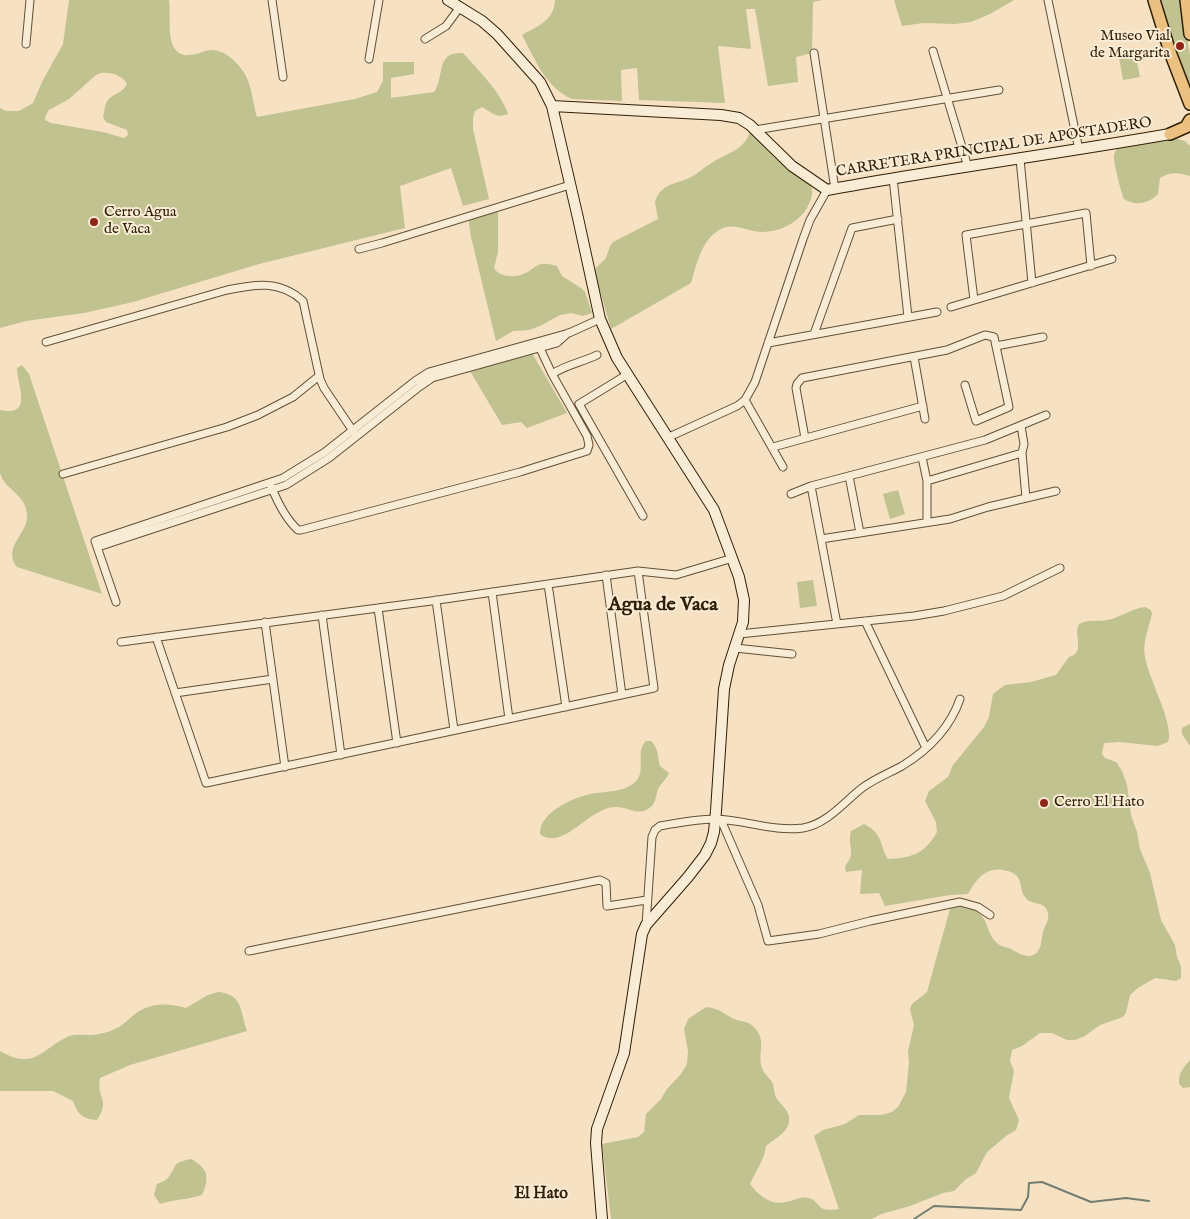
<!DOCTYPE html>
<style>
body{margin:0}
canvas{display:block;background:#f6e1c2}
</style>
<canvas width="1190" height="1219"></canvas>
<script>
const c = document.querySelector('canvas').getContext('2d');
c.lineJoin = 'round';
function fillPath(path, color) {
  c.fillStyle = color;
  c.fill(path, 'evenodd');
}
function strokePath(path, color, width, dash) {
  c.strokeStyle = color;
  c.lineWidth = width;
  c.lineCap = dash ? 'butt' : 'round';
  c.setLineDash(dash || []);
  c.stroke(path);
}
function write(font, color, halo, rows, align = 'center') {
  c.font = font + ' "IM FELL English",serif';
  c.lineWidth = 4;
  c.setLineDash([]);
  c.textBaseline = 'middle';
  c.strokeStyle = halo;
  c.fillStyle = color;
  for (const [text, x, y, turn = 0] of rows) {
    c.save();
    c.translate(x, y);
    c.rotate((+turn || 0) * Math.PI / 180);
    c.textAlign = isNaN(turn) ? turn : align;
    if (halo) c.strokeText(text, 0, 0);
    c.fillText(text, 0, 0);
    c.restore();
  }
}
fillPath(new Path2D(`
 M69 0H169C171 13 167 39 175 49 185 63 202 49 214 50 228 52 240 65 246 76 252 88 253 104 257 117L355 99 377 92 383 81V62H414V74L391 78V98L434 92C445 77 435 51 463 53 478 70 501 92 508 114 497 119 491 112 482 107L475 111 473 118V129L489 199 463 206 451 168 400 186 405 228 259 264 133 302 84 313 26 321 0 328V108L6 111H19L33 103 43 80 63 44ZM101 73C111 72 122 75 127 84 122 94 113 93 108 100 104 105 105 111 103 117L106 122 127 130 128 135 124 138 103 132 51 123 45 120 46 115 49 110 69 99 96 75Z
 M555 0H823L813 2 812 53 796 57 798 82 768 86 755 9H746L751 49 718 46 725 103 639 100 637 68 621 70 622 101 572 99C546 88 535 59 522 35 538 26 554 21 555 0Z
 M894 0H1014L990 14 971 22 955 24 923 23 902 26Z
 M1159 0H1181L1190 55V94Z
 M1134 48 1140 77 1123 80 1118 52Z
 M750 130 765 143 792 172 811 186C814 194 811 200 807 208 797 225 773 235 754 231 743 229 734 224 723 228 702 237 697 263 691 283L611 329 594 270 606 258 610 246 613 242 658 219 655 202C661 183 675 185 691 177 698 174 703 168 710 164 724 154 747 150 750 130Z
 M1174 138 1185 141 1190 146V176C1179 173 1171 171 1160 178L1158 194C1149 204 1135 206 1124 199 1121 192 1113 161 1114 155 1115 151 1117 148 1120 145Z
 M498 210V252L494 268C499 277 514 278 523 274 530 272 534 266 541 264 547 263 552 265 557 266L562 276 581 288 585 292 592 313 583 316 572 313 560 315 540 326 529 330 513 331 496 341 471 237 468 217Z
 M532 353 567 413 527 428 521 422 502 425 470 371Z
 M22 365 29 374 102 594 17 567C2 548 27 534 27 517 28 494 3 490 0 472 0 466 0 459 0 453 0 438 0 424 0 410 34 417 17 386 17 368Z
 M898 490 905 514 890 519 883 494Z
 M813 580 817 606 800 608 797 582Z
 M1145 607 1151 610 1152 614C1149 627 1142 643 1145 657 1148 677 1175 726 1168 742L1158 746 1119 742 1104 743 1102 754 1105 758 1116 762 1122 771 1127 785 1131 815 1137 832 1140 849 1150 873 1161 920 1175 945 1177 957 1181 966V978L1176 981 1155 978 1138 988 1130 995 1126 1013 1123 1017 1100 1025 1085 1036 1075 1040H1067L1052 1033H1040L1022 1046 1012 1050 1010 1061 1014 1071 1009 1098 1019 1120 1016 1130 1006 1136 987 1152 976 1173 966 1179 954 1191 943 1193 910 1206 881 1214 872 1219H611L602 1144 638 1137 644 1132 646 1114 661 1099 667 1089 681 1074 687 1064 688 1051 684 1029 688 1019 706 1007C721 1009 722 1013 734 1019 742 1022 749 1021 755 1028 767 1042 757 1054 762 1068 764 1074 770 1078 773 1084 774 1087 774 1092 775 1095 779 1105 791 1110 789 1121 788 1133 774 1139 766 1146 764 1161 756 1170 750 1184 758 1195 771 1206 786 1202 794 1201 800 1196 808 1198 822 1201 814 1213 839 1209L814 1136 823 1130 845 1124 859 1115H881L892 1112 898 1107 906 1092 909 1062 908 1051 914 1025 910 1009 912 1004 927 992 951 905C966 905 979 908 986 923 989 931 991 938 997 943 1001 947 1006 947 1011 949 1016 952 1023 956 1029 956 1042 955 1041 941 1043 932 1045 924 1051 919 1047 910 1043 901 1030 905 1025 897 1020 891 1022 882 1017 876 1013 872 1008 871 1003 870 985 867 976 880 968 894L950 895 885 906 879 893 860 894 862 870 846 872 845 866C857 852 847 848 851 831L864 824C884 834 879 845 888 859 911 858 925 854 937 832L936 822 925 801 929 791 948 777 953 765 984 727 989 717 993 694 1005 685 1031 682 1056 675 1069 657C1086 653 1073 635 1079 624 1089 619 1097 622 1107 620 1120 618 1132 608 1145 607Z
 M1190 724V746L1182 734V728Z
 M646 741H651C659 749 657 756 660 766L669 773C667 779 661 783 658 789 655 797 657 803 648 809 637 816 627 806 615 807 609 807 602 810 597 813 581 821 558 849 540 834 539 813 572 798 590 794 604 791 622 793 634 783 648 772 634 753 646 741Z
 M218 992C243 994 240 1011 247 1031L130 1065 100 1078C96 1099 111 1099 97 1120 82 1119 78 1114 73 1101L53 1091H0V1051C33 1070 39 1052 65 1038 76 1032 87 1037 99 1034 105 1033 112 1031 117 1028 124 1025 129 1018 135 1014 151 1002 168 1003 186 1008L208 995Z
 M1190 1060V1087L1183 1088 1179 1084C1178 1074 1183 1068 1190 1060Z
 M191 1159C208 1168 210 1178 202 1195 188 1200 174 1199 160 1204L154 1195 157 1184C160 1183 165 1181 168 1178 178 1165 171 1163 191 1159Z`), '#c0c290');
strokePath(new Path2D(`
 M914 1219 934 1206 1021 1210 1028 1197 1029 1183 1042 1182 1091 1202 1126 1198 1149 1201`), '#747d72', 2);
const street = new Path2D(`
 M272 0 283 77
 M1048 0 1079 150
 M425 39 446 26 460 7
 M26 44 30 0
 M933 51 968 167
 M814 53 835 189
 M369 59 379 0
 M755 130 999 90
 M1020 159 1032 283
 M893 178 908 317
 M359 249 382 243 570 185
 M974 300 966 235 1086 213 1091 266
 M951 307 1112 259
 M814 334 852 228 898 219
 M46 342 227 290C256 284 280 280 303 301L320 379 324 388 355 434
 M768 343 937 312
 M996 346 1043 337
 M914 357 925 419
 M552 374C568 364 580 363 597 355
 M628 374 579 404 643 516
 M745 400 783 467
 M1021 426 1024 444 1022 453 1026 498
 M669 437 737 406 745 400 755 382 803 239 810 220 827 190
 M805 438 796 388 797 384 802 378 947 350 985 335 994 337 1009 407 976 421 965 385
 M773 447 923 406
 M922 457 927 481V522
 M63 474 227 427 258 415 293 397 319 376
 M849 476 860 533
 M927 481 1022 453
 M271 486C277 501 286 519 298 530H301L520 472 587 451 589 445 587 436 552 374 538 344
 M811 486 837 624
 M791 494 811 486 985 440 1046 415
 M821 539 950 519 988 507 1056 491
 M98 547 286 485 329 458 419 387 432 378 557 343 568 333
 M606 575 622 695
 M548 584 566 707
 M492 592 509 719
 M436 600 454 730
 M116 602 95 541 283 478 325 452 415 381 429 372 569 333 600 319
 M378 608 397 743
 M322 615 341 755
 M865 621 926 748
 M265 622 285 767
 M739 634 914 616 944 611 1003 596 1060 568
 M156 637 206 783 654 688 638 571
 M121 642 431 601 638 571 676 575 733 558
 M735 648 792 654
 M175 693 273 679
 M721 820 758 905 768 941 819 934 870 921 960 902 978 907 990 915
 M646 925 652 837 655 830 660 826C676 823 700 819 716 819 745 820 774 832 803 828 827 824 843 803 862 788 874 779 889 773 902 766 928 750 950 728 960 699
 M249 951 600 880 606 883 607 906 647 900`);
const secondary = new Path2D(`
 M448 0 482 21 497 34 540 82 552 106 578 218 600 319 617 358 714 510 739 577 744 600 743 622 729 665 724 689 716 811 714 832 711 843 705 855 688 877 646 925 642 934 624 1053 597 1129 596 1143 602 1219
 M552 106 721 115 739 118 750 125 792 166 827 190C941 169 1056 154 1170 134`);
const primary = new Path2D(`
 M1154 0 1170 52 1190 104
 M1186 0 1190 34
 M1170 134 1186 127 1190 120`);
strokePath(street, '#625034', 9);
strokePath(secondary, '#311f05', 12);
strokePath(primary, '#311f05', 14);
strokePath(street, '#f9ecd7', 7);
strokePath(secondary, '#f9ecd7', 10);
strokePath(primary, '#ebc081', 11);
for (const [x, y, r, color] of [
 [1180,46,5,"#8f2418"],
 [94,222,5,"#8f2418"],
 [1044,803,5,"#8f2418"]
]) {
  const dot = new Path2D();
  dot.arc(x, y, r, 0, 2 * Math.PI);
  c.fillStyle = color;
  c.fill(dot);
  strokePath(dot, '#f9ecd7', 2);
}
write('15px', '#311f05', '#f9ecd7', [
 ["Museo Vial",1170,37,"right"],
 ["de Margarita",1170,54,"right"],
 ["Cerro Agua",104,213],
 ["de Vaca",104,230],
 ["Cerro El Hato",1054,803]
], 'left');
write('15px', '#311f05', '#f9ecd7', [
 ["CARRETERA PRINCIPAL DE APOSTADERO",994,148,-9]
]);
write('bold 16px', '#311f05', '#f9ecd7', [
 ["El Hato",541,1195]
]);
write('bold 20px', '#311f05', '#f9ecd7', [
 ["Agua de Vaca",663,606]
]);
</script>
